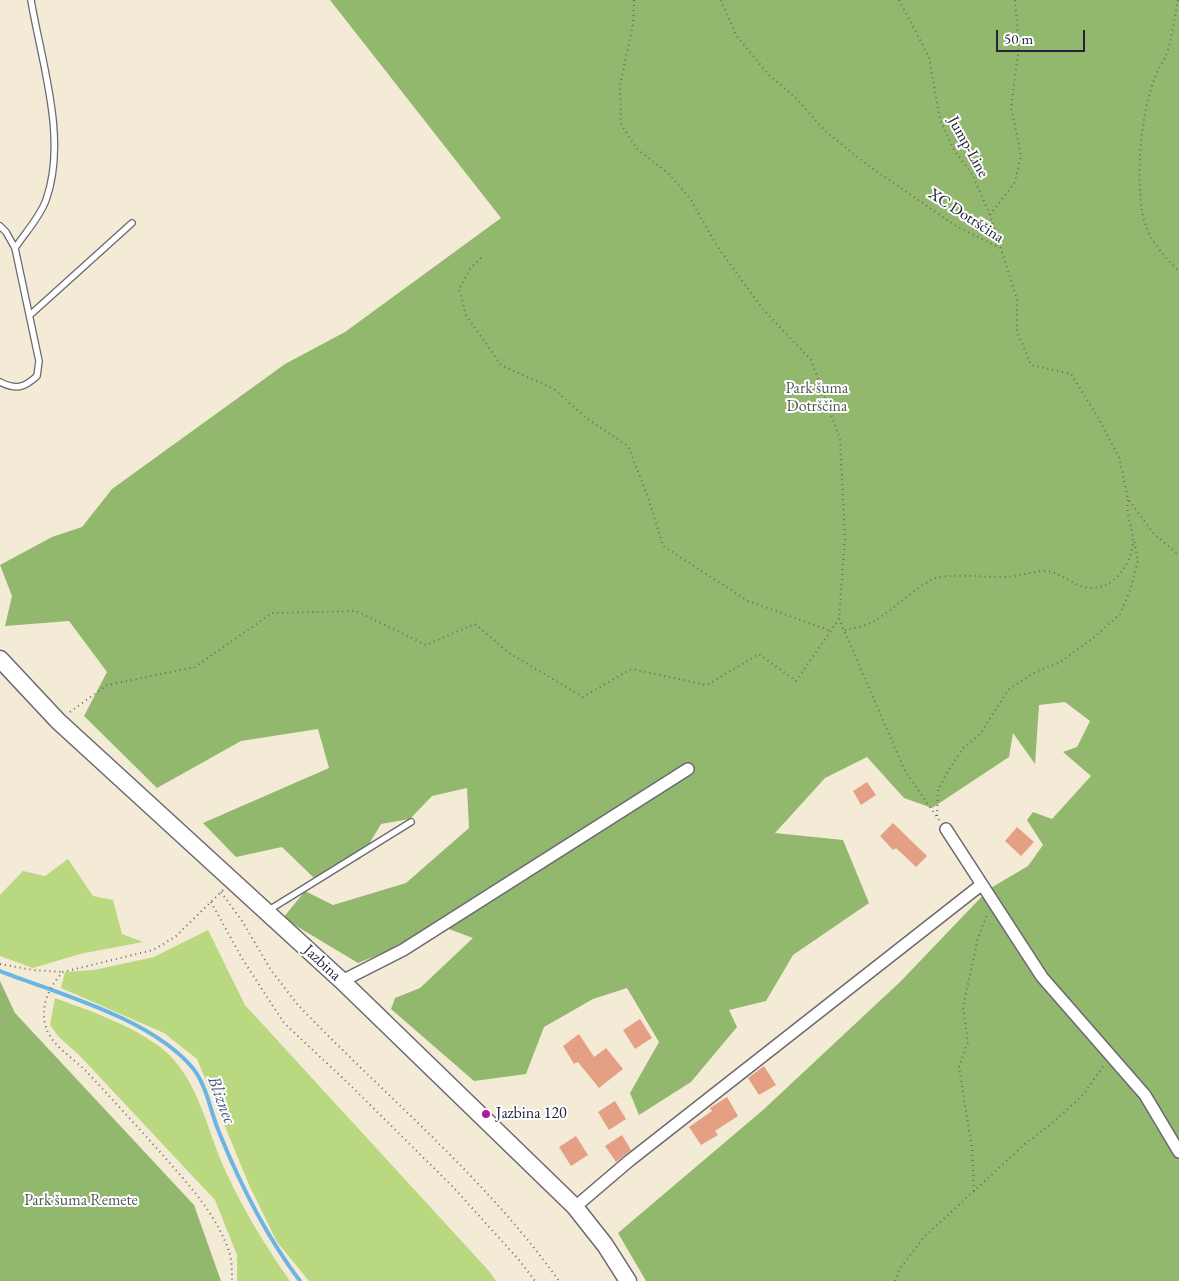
<!DOCTYPE html>
<meta charset="utf-8">
<style>
body{margin:0}
#map{position:relative;width:1179px;height:1281px;overflow:hidden;background:#f4ebd6;font-family:"EB Garamond",serif}
canvas{display:block}
.scale{position:absolute;left:996px;top:30px;width:89px;height:22px;box-sizing:border-box;border:2px solid #22223b;border-top:0;padding-left:6px;font-size:15px;line-height:18px;white-space:nowrap;color:#22223b;-webkit-text-stroke:4px #fff;paint-order:stroke}
</style>
<div id="map">
<canvas width="1179" height="1281"></canvas>
<div class="scale">50 m</div>
</div>
<script>
const c = document.querySelector('canvas').getContext('2d');
c.lineJoin = 'round';
function fillPath(path, color) {
  c.fillStyle = color;
  c.fill(path, 'evenodd');
}
function strokePath(path, color, width, dash) {
  c.strokeStyle = color;
  c.lineWidth = width;
  c.lineCap = dash ? 'butt' : 'round';
  c.setLineDash(dash || []);
  c.stroke(path);
}
function write(font, color, halo, rows, align = 'center') {
  c.font = font + ' "EB Garamond",serif';
  c.lineWidth = 4;
  c.setLineDash([]);
  c.textBaseline = 'middle';
  c.strokeStyle = halo;
  c.fillStyle = color;
  for (const [text, x, y, turn = 0] of rows) {
    c.save();
    c.translate(x, y);
    c.rotate((+turn || 0) * Math.PI / 180);
    c.textAlign = isNaN(turn) ? turn : align;
    if (halo) c.strokeText(text, 0, 0);
    c.fillText(text, 0, 0);
    c.restore();
  }
}
fillPath(new Path2D(`
 M68 859 93 896 113 900 122 934 143 942 80 954 33 968 0 956V895L23 871 45 876Z
 M208 930 245 1005 489 1271 496 1281H309L277 1242 250 1187 197 1059 164 1033 61 988 65 972 94 970 154 957Z
 M55 998C91 1011 128 1024 159 1046 199 1076 206 1130 226 1172 244 1211 266 1247 290 1281H237V1255L215 1200 79 1055 59 1037 50 1025Z`), '#b9d87f');
fillPath(new Path2D(`
 M330 0H1179V1281H646L618 1233 763 1110 901 981 989 889 1028 866 1043 845 1027 820 1033 812 1052 819 1091 776 1063 752 1077 747 1090 721 1065 702 1039 705 1035 764 1013 733 1009 757 932 808 904 798 867 757 825 778 775 833 843 840 869 903 793 955 766 1001 729 1010 737 1027 691 1082 639 1115 630 1093 659 1042 627 988 593 999 544 1027 526 1074 474 1081 391 1009 395 998 420 988 473 938 446 928 358 963 283 918 305 891 333 905 406 883 469 828 467 788 432 796 410 819 381 824 360 859 314 878 282 847 236 857 203 823 329 768 318 729 241 741 157 788 84 716 107 672 69 621 5 626 12 596 0 565 52 537 82 527 112 489 285 364 345 332 501 218Z
 M0 981 15 1013 194 1205 221 1281H0Z`), '#92b86e');
strokePath(new Path2D(`
 M0 971C59 994 149 1018 191 1066 207 1084 210 1111 219 1132 240 1184 266 1236 300 1281`), '#6cb4e4', 4);
fillPath(new Path2D(`
 M867 782 876 795 861 805 853 791Z
 M893 823 927 856 916 867 896 848 893 850 880 836Z
 M1017 827 1034 842 1021 856 1005 841Z
 M640 1019 652 1038 635 1049 623 1030Z
 M579 1034 594 1057 606 1048 623 1069 599 1088 578 1062 574 1064 563 1046Z
 M764 1066 776 1085 759 1095 748 1078Z
 M727 1097 738 1116 715 1131 718 1135 701 1145 689 1127 712 1111 710 1108Z
 M615 1101 626 1119 609 1130 598 1112Z
 M622 1135 631 1150 616 1162 605 1146Z
 M576 1136 588 1155 571 1166 559 1147Z`), '#e49f84');
const lane = new Path2D(`
 M0 226 6 232 15 248 39 361 37 376C24 388 16 390 0 382
 M15 248C25 233 40 217 46 200 68 139 41 61 31 0
 M30 315 132 223
 M269 910 411 822`);
const street = new Path2D(`
 M946 829 1042 977 1145 1095 1179 1152
 M342 981 403 950 688 769
 M575 1207 629 1161 981 885`);
const secondary = new Path2D(`
 M0 659 58 721 342 981 575 1207 605 1245 628 1281`);
strokePath(lane, '#6c6871', 8);
strokePath(street, '#6c6871', 14);
strokePath(secondary, '#6c6871', 19);
strokePath(new Path2D(`
 M634 0 633 24 620 85 621 124 637 149 668 173 691 200 717 246 762 308 811 360 840 439 845 538 839 619
 M721 0 736 35 768 74 797 99 825 131 869 166 956 226 1000 248
 M899 0 929 57 940 120 954 150 972 174 990 215 1017 299V331L1031 365 1071 374 1097 416 1119 457 1128 499 1154 534 1179 555
 M1178 0C1174 17 1173 36 1167 53 1164 61 1158 68 1155 77 1141 115 1136 170 1142 210 1145 235 1162 255 1179 271
 M990 215 1015 182 1021 155 1011 107 1019 48 1015 0
 M481 258 470 269 459 289 466 315 501 365 554 389 586 418 628 446 648 497 663 546 748 601 831 631
 M845 630C854 628 866 626 874 621 892 612 923 579 940 577 961 574 983 577 1005 577 1018 577 1030 572 1042 571 1059 570 1070 584 1084 587 1108 592 1124 574 1131 553 1137 532 1125 520 1128 500
 M70 712 107 685 195 667 272 613 356 611 426 645 475 624 509 653 583 697 631 669 707 685 759 654 796 681 839 619 905 771 939 820
 M937 816 938 790 948 771 963 748 980 734 1009 689 1037 671 1059 663 1097 635 1120 614 1131 588 1138 560 1134 540
 M223 890 175 937 153 950 63 972C50 985 39 1007 46 1027 51 1045 73 1058 86 1071 111 1098 136 1125 160 1152 187 1183 215 1212 229 1251 232 1260 232 1272 232 1281
 M221 892 242 921 271 970 297 1004C384 1095 486 1178 559 1281
 M211 902 243 960 284 1023 348 1083 454 1188 519 1260 535 1281
 M0 964 33 970 62 972
 M974 1191 972 1149 959 1067 968 1042 963 1007 978 938 987 915
 M895 1281 899 1270 924 1237 1026 1143 1051 1124 1083 1095 1104 1065`), '#6c6871', 2, [1, 4]);
strokePath(lane, '#fff', 5.5);
strokePath(street, '#fff', 11);
strokePath(secondary, '#fff', 16);
for (const [x, y, r, color] of [
 [486,1114,5,"#b5179e"]
]) {
  const dot = new Path2D();
  dot.arc(x, y, r, 0, 2 * Math.PI);
  c.fillStyle = color;
  c.fill(dot);
  strokePath(dot, '#fff', 2);
}
write('16px', '#22223b', '#fff', [
 ["Jump-Line",968,147,61],
 ["XC Dotrščina",966,216,33],
 ["Jazbina",322,963,43]
]);
write('16px', '#4f594f', '#fff', [
 ["Park šuma",817,389],
 ["Dotrščina",817,407],
 ["Park šuma Remete",81,1201]
]);
write('16px', '#22223b', '#fff', [
 ["Jazbina 120",496,1114]
], 'left');
write('italic 18px', '#405c7f', '#fff', [
 ["Bliznec",221,1100,69]
]);
</script>
